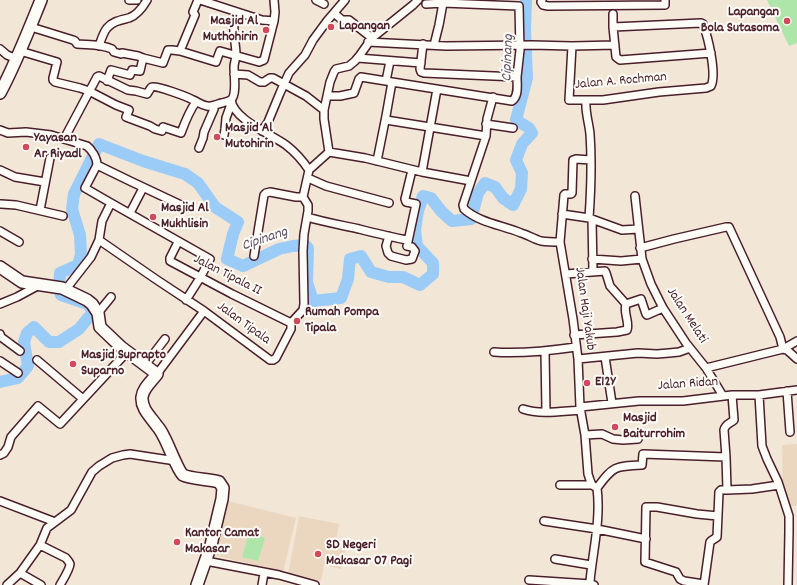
<!DOCTYPE html>
<style>
body{margin:0}
canvas{display:block;background:#f2e6d7}
</style>
<canvas width="797" height="585"></canvas>
<script>
const c = document.querySelector('canvas').getContext('2d');
c.lineJoin = 'round';
function fillPath(path, color) {
  c.fillStyle = color;
  c.fill(path, 'evenodd');
}
function strokePath(path, color, width, dash) {
  c.strokeStyle = color;
  c.lineWidth = width;
  c.lineCap = dash ? 'butt' : 'round';
  c.setLineDash(dash || []);
  c.stroke(path);
}
function write(font, color, halo, rows, align = 'center') {
  c.font = font + ' Dekko,sans-serif';
  c.lineWidth = 4;
  c.setLineDash([]);
  c.textBaseline = 'middle';
  c.strokeStyle = halo;
  c.fillStyle = color;
  for (const [text, x, y, turn = 0] of rows) {
    c.save();
    c.translate(x, y);
    c.rotate((+turn || 0) * Math.PI / 180);
    c.textAlign = isNaN(turn) ? turn : align;
    if (halo) c.strokeText(text, 0, 0);
    c.fillText(text, 0, 0);
    c.restore();
  }
}
fillPath(new Path2D(`
 M797 444V506H790L787 496 783 494 782 445Z
 M228 501 296 518 283 572 214 555Z
 M299 516 339 524 336 540 347 542 341 569 324 565 321 581 288 574Z`), '#ebd7c0');
fillPath(new Path2D(`
 M767 0H797V43L789 46Z
 M249 533 265 538 258 561 242 557Z`), '#aee5a8');
strokePath(new Path2D(`
 M0 382 18 378 28 366 24 342 27 333 34 327 49 342H59L79 329 93 312 88 304 61 295 59 290 60 273 78 265 81 254 80 235 72 209 74 194 99 144 143 161 185 174 198 183 215 207 238 222 233 234 227 259 243 266 279 249 293 246 305 245 308 248 307 282 313 301 341 298 348 279 350 259 361 256 371 272 389 277H403L420 285 433 274V263L417 246 415 230 418 211 423 196 431 198 441 211 452 221 471 219 478 193 485 183 495 187 503 198 513 205 521 189 522 173 516 160 522 144 532 133 529 128 516 120 527 78 525 29 526 0`), '#9bcbf7', 12);
const street = new Path2D(`
 M129 0H137
 M200 0 262 20 274 21 275 12 274 0
 M316 0 324 4
 M542 0 541 2 543 5 548 6 665 5V0
 M426 4 443 3 439 25 434 45
 M334 13 342 20H349L372 38
 M613 14V27L616 57 620 60 711 53
 M31 27 73 40 75 41 77 44C89 45 101 44 112 49L114 52 121 54 122 53 138 56 143 58
 M368 42 446 46 532 45 572 46 615 45
 M423 44 420 69 421 72 424 73 517 77 520 50 519 6 443 3V0
 M99 46C101 40 103 33 107 28 113 21 121 20 129 18 137 15 143 7 147 0
 M572 46 569 100H603L659 92 706 88 711 86C717 74 708 37 703 24L701 23 613 27
 M0 49 7 55 17 59
 M20 51 57 62 53 78V80L55 82 80 88 89 91 116 105 129 110 126 117 150 126 155 129 162 131 163 127 181 133C185 122 189 111 196 102
 M180 51 216 62 220 51 259 62 264 60 274 21
 M358 58 421 63
 M234 74 248 75 260 82H264L270 78H273L306 96 324 110
 M107 81 111 70 130 75 132 70 140 71 143 58 163 63 168 50H172L180 51 195 15 193 12 198 0
 M386 81 390 61
 M327 96H340L354 93 359 79 361 77 392 82
 M231 100C234 120 271 134 286 145 295 152 303 161 309 170
 M586 101C585 112 589 123 590 134 592 162 591 190 589 218
 M386 120 486 136 463 205 464 209C480 223 502 225 521 233 528 235 534 239 541 241 548 242 554 242 560 242
 M486 124 513 128
 M0 130 8 133 26 132 51 135 87 146C92 150 97 158 97 165
 M262 131 268 122 280 93 289 73 305 55 313 40 327 21 345 0
 M224 135 225 129 226 118 231 104
 M486 136 487 119 493 97
 M64 139 97 77 99 76 128 90 136 91 147 94C148 93 150 88 152 87 156 85 188 97 193 100 198 102 201 105 207 106 212 107 217 104 222 103 224 102 228 102 231 100 237 95 234 75 234 67 234 63 236 59 236 55 236 41 230 25 238 13
 M199 148 203 138 204 132 214 109V106
 M329 152 324 119V110L330 82 334 72 336 69 349 66 355 61 360 55 372 38 413 5 418 0
 M329 152 365 158 422 172 471 181
 M591 160 576 159 573 160 572 193 571 194H565L564 195 560 242 573 319 578 359 580 407 585 435 588 474 590 480 592 485 597 488C601 519 593 550 590 581L591 584 594 585
 M377 161 386 116 392 82 512 101C519 96 517 85 517 77
 M97 165 85 188 111 203 210 259 200 278 186 300
 M97 165 132 182 183 206
 M0 170 15 177 45 182
 M422 172 437 89
 M308 178 326 186 389 203
 M635 196 642 259 651 284 663 308 686 343 706 368 723 396
 M1 204 16 205 63 216
 M40 210 50 158
 M130 213 143 188
 M562 214 589 218 622 230 638 229
 M307 217C324 222 341 225 359 229 375 233 391 237 407 240
 M592 219 593 271
 M0 231 19 242
 M389 236 386 246 388 253 391 256 406 260 412 259 415 251 412 247 407 246 416 204 406 202 405 199 412 170
 M99 240 157 280 204 311 270 360H273L276 358 291 329V323
 M178 242 170 258V261L232 294 291 323
 M640 248 674 239 726 227H729L780 337 783 349
 M254 256 264 195 266 193 270 192 296 197H303
 M592 259 621 261 642 259
 M566 274 605 271 606 273 610 286 626 304
 M66 289 91 257 99 240 102 221 111 203
 M0 304 17 297 41 284
 M626 304 641 299 646 314 647 315 663 308
 M98 313 111 297
 M291 323 303 310 304 304 303 251 304 234 308 211V205L303 197 309 170 329 152
 M0 334 1 337 20 351
 M574 335 617 332 627 330C630 322 623 313 626 304
 M783 349 787 350 797 359
 M545 351 546 412
 M494 352C521 354 548 351 576 347
 M605 357 612 403
 M578 359 638 353 657 354 669 353 679 352 690 348
 M37 360 83 399
 M0 361 18 373
 M145 365 165 339
 M706 368 783 349 797 341
 M157 374 204 311
 M787 391 790 432
 M759 395 762 446 767 459 778 482 789 516V531L788 585
 M580 407 639 401H683L732 395H759L797 390
 M523 409C541 415 562 411 581 410
 M585 435 602 434 613 439 623 440 638 439
 M0 455 4 453 8 447 11 437 38 406 60 424 127 352
 M560 485H592
 M597 488C613 466 615 466 642 465L643 454 726 457
 M727 490 752 489 779 485
 M0 501 55 522
 M544 521 597 529 646 539
 M40 545 66 558C67 560 69 561 70 564 70 568 63 580 60 585
 M555 559 591 565
 M206 561 279 575 315 585
 M20 573 41 585
 M529 580 591 584
 M704 584 684 581 680 579 676 572 645 562 646 507H657L697 514 718 516
 M7 585 20 573 40 545 47 528 71 510 92 472 99 466 112 458 123 455 130 454 176 461
 M262 585 264 573
 M704 585 710 542 711 541 717 537 719 492 721 490H727L726 457 724 430C725 424 731 423 734 420L732 395`);
const secondary = new Path2D(`
 M0 93C16 63 28 32 41 0
 M0 267 22 282 62 288 87 300 92 304 98 313 100 327 121 347 157 374C152 381 143 388 142 397 141 409 151 417 157 426 160 429 162 433 164 437 168 444 178 471 183 475 190 479 210 479 219 482L223 488 222 499 211 545 197 585`);
strokePath(street, '#4a1f2b', 10);
strokePath(secondary, '#4a1f2b', 14);
strokePath(street, '#fdfcf7', 7);
strokePath(secondary, '#fdfcf7', 11);
for (const [x, y, r, color] of [
 [787,21,4,"#d1495b"],
 [331,27,4,"#d1495b"],
 [266,30,4,"#d1495b"],
 [217,137,4,"#d1495b"],
 [26,147,4,"#d1495b"],
 [153,217,4,"#d1495b"],
 [297,321,4,"#d1495b"],
 [73,364,4,"#d1495b"],
 [587,383,4,"#d1495b"],
 [615,427,4,"#d1495b"],
 [177,542,4,"#d1495b"],
 [318,554,4,"#d1495b"]
]) {
  const dot = new Path2D();
  dot.arc(x, y, r, 0, 2 * Math.PI);
  c.fillStyle = color;
  c.fill(dot);
  strokePath(dot, '#fdfcf7', 1.5);
}
write('bold 14px', '#4a1f2b', '#fdfcf7', [
 ["Lapangan",779,13,"right"],
 ["Bola Sutasoma",779,29,"right"],
 ["Masjid Al",258,22,"right"],
 ["Muthohirin",258,38,"right"],
 ["Lapangan",339,27],
 ["Masjid Al",225,129],
 ["Mutohirin",225,145],
 ["Yayasan",34,139],
 ["Ar Riyadl",34,155],
 ["Masjid Al",161,209],
 ["Mukhlisin",161,225],
 ["Rumah Pompa",305,313],
 ["Tipala",305,329],
 ["Masjid Suprapto",81,356],
 ["Suparno",81,372],
 ["E12Y",595,383],
 ["Masjid",623,419],
 ["Baiturrohim",623,435],
 ["Kantor Camat",185,534],
 ["Makasar",185,550],
 ["SD Negeri",326,546],
 ["Makasar 07 Pagi",326,562]
], 'left');
write('14px', '#4a1f2b', '#fdfcf7', [
 ["Jalan A. Rochman",621,82,-5],
 ["Jalan Tipala II",227,276,27],
 ["Jalan Haji Yakub",584,309,82],
 ["Jalan Melati",686,316,57],
 ["Jalan Tipala",243,324,36],
 ["Jalan Ridan",688,385,-4]
]);
write('italic 15px', '#625368', '#fdfcf7', [
 ["Cipinang",509,58,-88],
 ["Cipinang",265,240,-19]
]);
</script>
